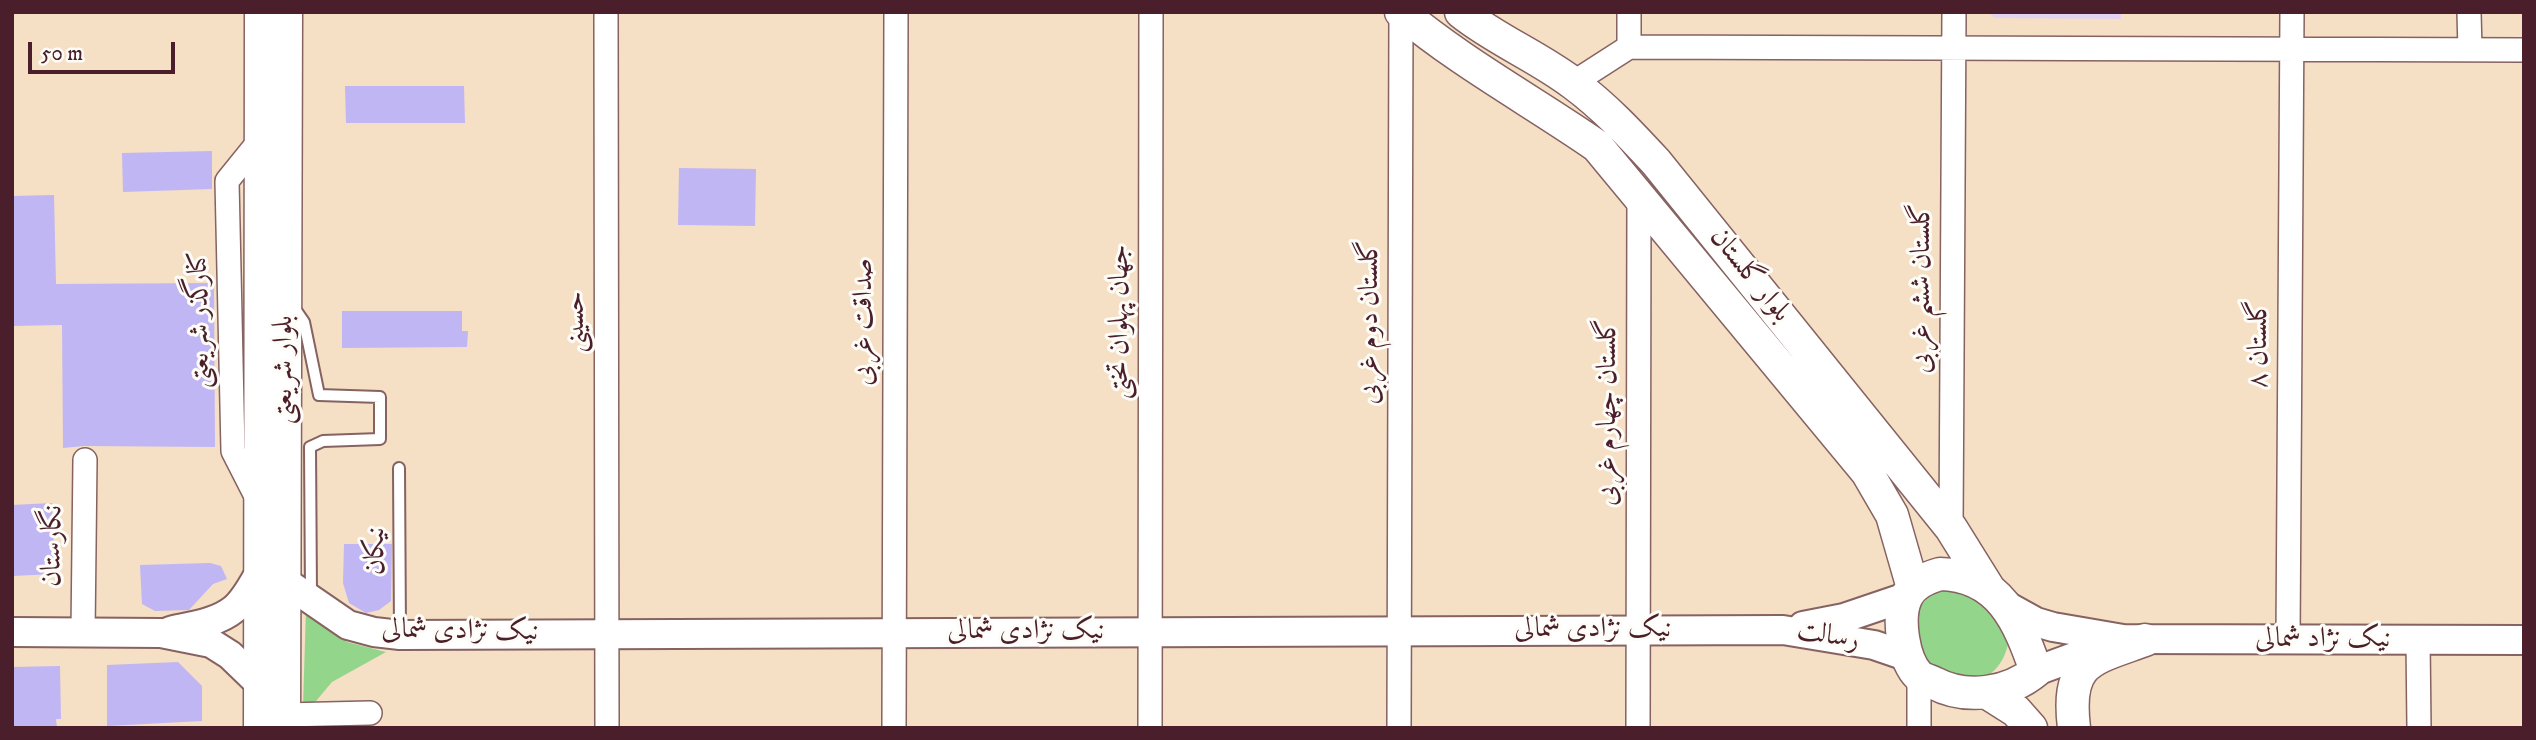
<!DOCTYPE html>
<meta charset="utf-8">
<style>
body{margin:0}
#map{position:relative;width:2536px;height:740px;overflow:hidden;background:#f5dfc5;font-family:"IM FELL DW Pica",serif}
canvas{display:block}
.frame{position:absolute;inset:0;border:14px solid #4a1f2b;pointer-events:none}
.scale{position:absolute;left:28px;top:42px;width:147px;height:32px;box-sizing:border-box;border:4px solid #4a1f2b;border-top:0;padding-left:9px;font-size:21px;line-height:24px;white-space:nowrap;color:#4a1f2b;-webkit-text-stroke:5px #fdfcf7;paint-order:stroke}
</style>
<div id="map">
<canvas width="2536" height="740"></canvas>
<div class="frame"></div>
<div class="scale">50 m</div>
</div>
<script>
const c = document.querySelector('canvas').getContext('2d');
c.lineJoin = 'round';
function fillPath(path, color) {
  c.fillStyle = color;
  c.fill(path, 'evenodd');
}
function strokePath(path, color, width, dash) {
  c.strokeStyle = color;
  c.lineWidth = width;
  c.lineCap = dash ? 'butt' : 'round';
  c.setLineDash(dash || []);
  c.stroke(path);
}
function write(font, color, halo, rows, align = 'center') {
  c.font = font + ' "IM FELL DW Pica",Amiri,serif';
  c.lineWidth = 6;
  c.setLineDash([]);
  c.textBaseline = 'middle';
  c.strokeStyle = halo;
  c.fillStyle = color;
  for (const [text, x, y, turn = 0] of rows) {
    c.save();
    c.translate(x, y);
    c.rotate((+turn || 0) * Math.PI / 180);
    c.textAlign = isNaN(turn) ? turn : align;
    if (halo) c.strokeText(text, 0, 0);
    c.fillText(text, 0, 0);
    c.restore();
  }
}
fillPath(new Path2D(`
 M1989 12H2121V19L1994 18Z`), '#e3d3f2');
fillPath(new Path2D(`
 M1954 586 1971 587 2010 633C2007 658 1998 672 1976 683L1918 662C1916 621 1907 600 1954 586Z
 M306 609 347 642 386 652 332 682 311 707 303 706Z`), '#94d58c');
fillPath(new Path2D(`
 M345 86H464L465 123H346Z
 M212 151V189L123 192 122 153Z
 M679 168 756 169 755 226 678 225Z
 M54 195 56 284 214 283 215 447 84 446 63 448 62 325 12 326V196Z
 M342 311H462V331H468L467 347 342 348Z
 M52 503 55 574 12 576V505Z
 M344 544H392L391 601 379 610 366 613 349 603 343 583Z
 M210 563 221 566 227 579 213 584 189 610 155 611 142 604 140 565Z
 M178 662 202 686V721L107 726V665Z
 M60 666 61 719H56L57 728H12V667Z`), '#c0b6f4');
const service = new Path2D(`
 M293 306 304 322 319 395 380 397V439L323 441 310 447 311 595
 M399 468 400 633`);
const minor = new Path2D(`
 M606 12 607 728
 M2469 12 2470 50
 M1629 47V12
 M1573 83 1629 47 2524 50
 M258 500 233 451 227 181 261 139
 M1951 528 1954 12
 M83 632 85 460
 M2288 640 2292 12
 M2418 640 2419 728
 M284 715 370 713
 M894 728 896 12
 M1150 728 1151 12
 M1399 728 1401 13
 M1638 728 1639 195
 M1919 728V676`);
const tertiary = new Path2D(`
 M284 581 348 625 374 632 400 635 1783 630 1874 645 1909 657
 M2007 606 2036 622 2053 627 2123 639 2524 640
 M1803 626 1844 618 1906 597
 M170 631C191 626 217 623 234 609 245 600 253 584 260 572
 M12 632 161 633 211 643 230 655 260 684
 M2036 671 2107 645`);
const secondary = new Path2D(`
 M1401 12C1462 63 1532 101 1597 146L1867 472 1892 515 1913 588
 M1461 12C1496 40 1539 57 1574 84 1605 107 1630 134 1656 162L1951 528 1989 589
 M1940 574C2000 575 2019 622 2036 671 2008 694 1966 700 1934 683 1930 681 1923 679 1919 676 1903 660 1897 618 1906 598 1912 584 1926 578 1940 574Z
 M1986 692 2016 711 2031 728
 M260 728 261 12
 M284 728 286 12
 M2074 728C2066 661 2090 660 2145 640`);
strokePath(service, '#866261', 14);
strokePath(minor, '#866261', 26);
strokePath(tertiary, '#866261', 32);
strokePath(secondary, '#866261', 35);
strokePath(service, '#fff', 10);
strokePath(minor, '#fff', 23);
strokePath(tertiary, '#fff', 28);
strokePath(secondary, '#fff', 32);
write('28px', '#4a1f2b', '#fdfcf7', [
 ["بلوار گلستان",1749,276,51],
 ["گلستان ششم غربی",1923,288,-90],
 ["کنارگذر شریعتی",201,320,-91],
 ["حسینی",577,322,-90],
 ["صداقت غربی",865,322,-90],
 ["جهان پهلوان تختی",1121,322,-90],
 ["گلستان دوم غربی",1371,322,-90],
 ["گلستان ۸",2260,344,-90],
 ["بلوار شریعتی",285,370,-90],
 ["گلستان چهارم غربی",1609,412,-90],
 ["نگارستان",54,546,-89],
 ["نیکان",377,551,-90],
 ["نیک نژادی شمالی",1593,630],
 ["نیک نژادی شمالی",460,632,1],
 ["نیک نژادی شمالی",1026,632],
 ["رسالت",1828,637,10],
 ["نیک نژاد شمالی",2323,640]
]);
</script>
